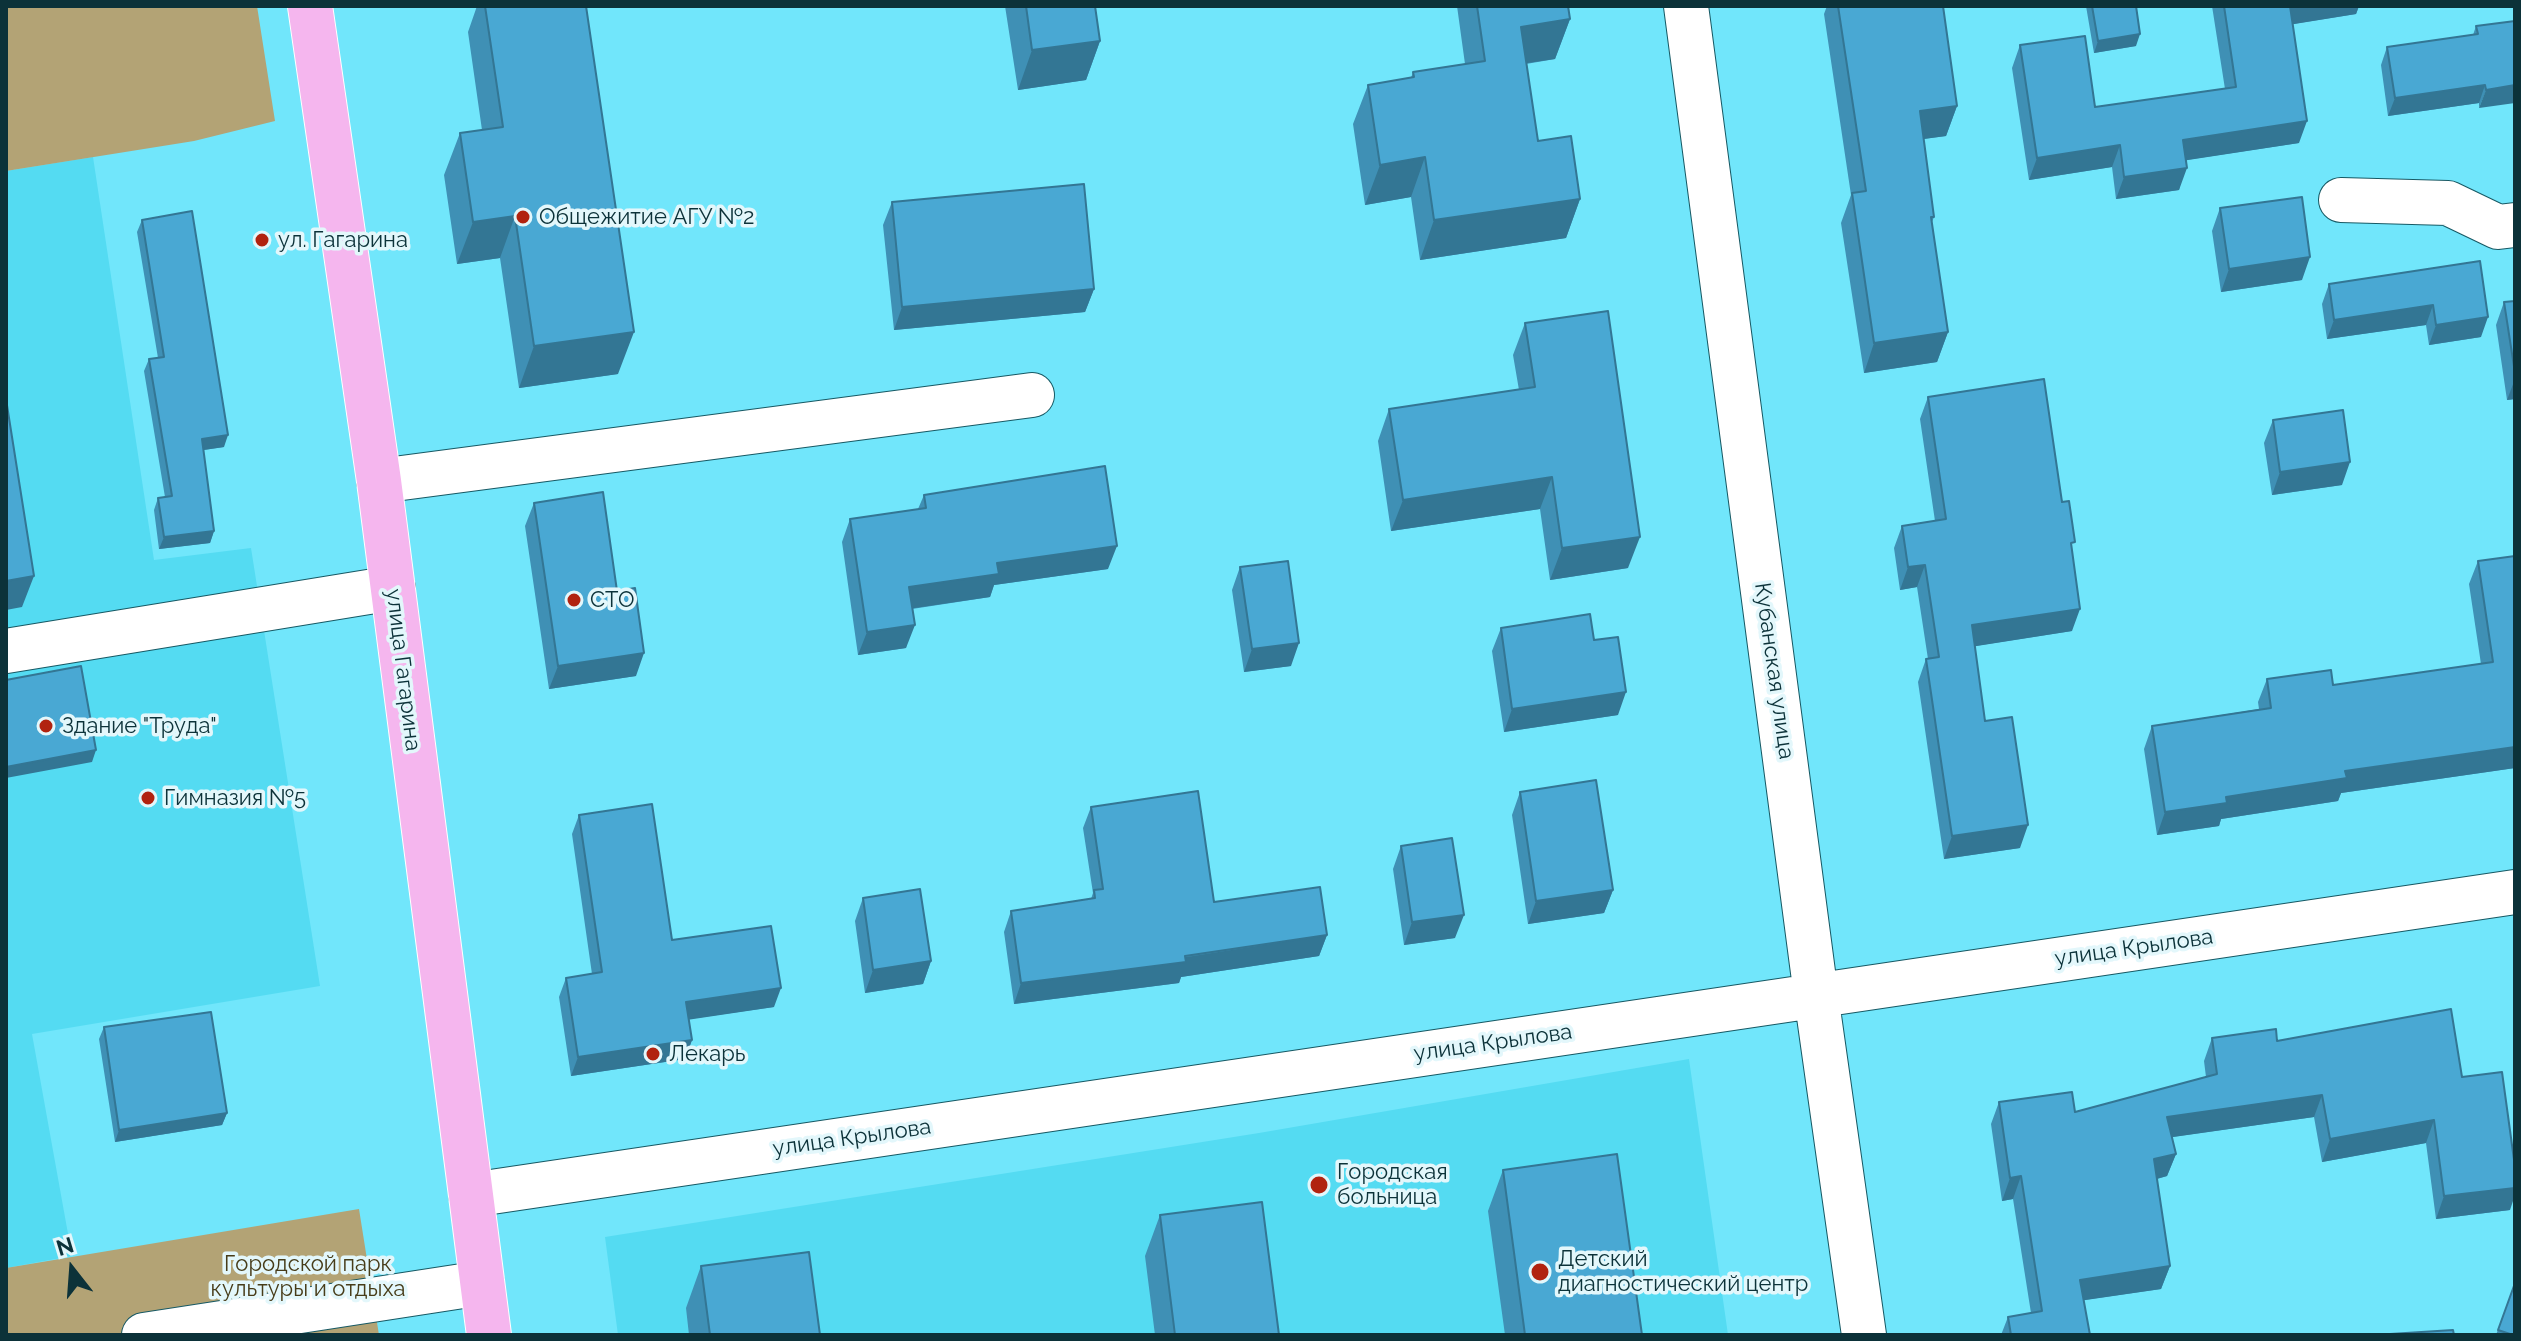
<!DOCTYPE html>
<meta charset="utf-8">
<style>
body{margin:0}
#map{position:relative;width:2521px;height:1341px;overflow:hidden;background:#71e6fb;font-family:Raleway,sans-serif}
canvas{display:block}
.frame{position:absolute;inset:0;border:8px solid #0c3239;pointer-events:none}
.north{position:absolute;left:32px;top:1229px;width:80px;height:80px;-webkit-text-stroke:6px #e3f7fb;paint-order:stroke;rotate:343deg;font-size:22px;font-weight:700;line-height:32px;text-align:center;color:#0c3239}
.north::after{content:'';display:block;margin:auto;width:28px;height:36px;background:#0c3239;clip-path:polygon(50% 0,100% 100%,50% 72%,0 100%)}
</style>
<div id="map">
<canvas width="2521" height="1341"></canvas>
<div class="frame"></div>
<div class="north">N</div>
</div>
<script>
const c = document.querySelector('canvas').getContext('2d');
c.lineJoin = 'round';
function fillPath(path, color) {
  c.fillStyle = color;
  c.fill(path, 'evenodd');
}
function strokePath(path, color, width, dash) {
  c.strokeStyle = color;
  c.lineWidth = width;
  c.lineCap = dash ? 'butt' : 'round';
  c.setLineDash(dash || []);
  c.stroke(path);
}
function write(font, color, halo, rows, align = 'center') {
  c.font = font + ' Raleway,sans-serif';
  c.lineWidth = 7;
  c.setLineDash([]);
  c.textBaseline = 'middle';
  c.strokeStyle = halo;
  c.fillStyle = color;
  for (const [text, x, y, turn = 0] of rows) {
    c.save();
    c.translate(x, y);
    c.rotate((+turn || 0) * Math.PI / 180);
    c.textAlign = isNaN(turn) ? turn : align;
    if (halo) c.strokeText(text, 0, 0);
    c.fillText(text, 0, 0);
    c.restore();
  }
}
fillPath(new Path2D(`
 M93 157 154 560 251 548 320 986 32 1034 72 1256 6 1268V171Z
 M1689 1059 1728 1335H618L605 1237 1259 1133Z`), '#54dbf2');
fillPath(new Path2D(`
 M6 6H257L275 121 194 141 6 171Z
 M359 1209 379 1335H6V1268Z`), '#b3a375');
const minor = new Path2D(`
 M1686 6 1816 995 1864 1335
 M2341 200 2448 203 2498 227 2515 225
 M379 481 1032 395
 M6 651 393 588
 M471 1195 2515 892
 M144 1335 482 1283`);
const major = new Path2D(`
 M310 6 379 481 489 1335`);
strokePath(minor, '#175964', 46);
strokePath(major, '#fff', 46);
strokePath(minor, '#fff', 44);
strokePath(major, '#f5b6ee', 44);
fillPath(new Path2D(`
 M477 6H586L618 374 519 388 500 258 457 264 444 175 460 133 482 130 468 32Z
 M1005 6H1095L1100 41 1086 80 1018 90Z
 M1457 6H1568L1570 19 1555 59 1526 64 1538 141 1580 199 1566 238 1420 260 1411 197 1365 205 1353 124 1368 85 1411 78 1413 72 1465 64Z
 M1827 6H1838L1957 106 1946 136 1923 139 1934 217 1932 222 1948 332 1937 362 1864 373 1841 223 1851 195 1824 14Z
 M2086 6H2136V46L2094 53Z
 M2212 6H2359L2356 14 2293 24 2299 143 2186 160 2179 190 2116 199 2112 167 2029 180 2012 68 2020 45 2095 107 2225 89Z
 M2515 21 2479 108V103L2388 116 2381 65 2387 47 2473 35 2476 26Z
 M892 202 1094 289 1085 312 894 330 883 225Z
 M2220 208 2302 280 2221 292 2212 231Z
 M142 220 224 447 203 450 214 531 210 543 159 549 154 510 158 498 165 497 144 371 149 359 158 358 137 232Z
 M2480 261 2481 337 2429 345 2426 325 2327 339 2322 304 2329 284Z
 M2515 301V399L2507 400 2496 325 2504 302Z
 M1525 323 1628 568 1550 580 1540 509 1391 531 1378 441 1389 409 1519 390 1513 355Z
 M1928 397 2062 502 2072 551V631L1975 646 1985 721 2020 848 1944 859 1918 682 1926 659H1928L1917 587 1900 590 1894 548 1902 526 1935 521 1920 419Z
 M2273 420 2342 485 2272 495 2264 443Z
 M924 495 1108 569 994 585 990 597 912 609 906 648 858 655 842 542 850 519 918 509Z
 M534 503 617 591 636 676 549 689 525 526Z
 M2478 561 2515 768 2341 793 2338 801 2221 819 2219 826 2157 835 2144 749 2152 726 2259 709 2258 702 2267 679 2333 685 2481 664 2469 584Z
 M1240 567 1291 666 1244 672 1232 590Z
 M1501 628 1594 640 1618 715 1504 732 1492 651Z
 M1520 792 1613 890 1604 913 1528 924 1512 815Z
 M1091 807 1214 902 1327 935 1319 956 1181 977 1179 983 1014 1004 1004 932 1011 911 1091 899 1093 893 1083 828Z
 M579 815 672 940 774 1007 689 1019 692 1040 685 1059 571 1076 559 997 566 978 592 974 572 834Z
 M1401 846 1455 938 1404 945 1393 869Z
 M863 898 931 961 923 984 865 993 855 921Z
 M104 1027 227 1113 222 1125 115 1142 99 1039Z
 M2212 1038 2277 1041 2462 1077 2510 1210 2436 1219 2426 1143 2322 1162 2314 1117 2172 1137 2176 1154 2167 1176 2157 1179 2170 1266 2161 1289 2084 1300 2090 1335H2001L2008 1317 2031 1313 2013 1199 2002 1201 1991 1124 1999 1102 2075 1112 2206 1077 2204 1061Z
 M1503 1170 1642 1335H1505L1488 1211Z
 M1160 1215 1279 1335H1155L1145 1256Z
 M701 1266 820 1335H689L686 1308Z
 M2515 1282V1335H2496Z`), '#3f90b5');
fillPath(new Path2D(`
 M2289 6H2359L2356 14 2282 26Z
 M1570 19 1555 59 1507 66 1521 27Z
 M2140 34 2136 46 2094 53 2098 41Z
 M1100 41 1086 80 1018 90 1032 50Z
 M2485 85 2479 103 2388 116 2395 98Z
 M2515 85V103L2479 108 2486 90Z
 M1957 106 1946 136 1909 141 1920 111Z
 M2307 121 2299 143 2175 162 2183 140Z
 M2120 145 2112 167 2029 180 2037 158Z
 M1425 157 1411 197 1365 205 1380 165Z
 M2187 168 2179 190 2116 199 2124 177Z
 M1580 199 1566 238 1420 260 1434 220Z
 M515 216 500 258 457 264 473 222Z
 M2310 257 2302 280 2221 292 2229 269Z
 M1094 289 1085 312 894 330 902 307Z
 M2433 305 2426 325 2327 339 2334 320Z
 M2488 317 2481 337 2429 345 2436 325Z
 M634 332 618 374 519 388 534 346Z
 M1948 332 1937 362 1864 373 1874 343Z
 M2515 379V399L2507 400Z
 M228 435 224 447 197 451 202 439Z
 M2350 462 2342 485 2272 495 2280 472Z
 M1552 477 1540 509 1391 531 1403 500Z
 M214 531 210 543 159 549 164 537Z
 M1640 537 1628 568 1550 580 1562 548Z
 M1117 546 1108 569 994 585 990 597 901 610 909 587 997 563Z
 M1925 565 1917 587 1900 590 1908 567Z
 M34 576 22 607 6 610V581Z
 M2080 609 2072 631 1964 648 1972 625Z
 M915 625 906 648 858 655 867 632Z
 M1299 643 1291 666 1244 672 1252 649Z
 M644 653 636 676 549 689 558 666Z
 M1626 692 1618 715 1504 732 1512 709Z
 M2515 747V768L2341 793 2338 801 2221 819 2219 826 2157 835 2165 812 2226 797 2345 771Z
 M96 750 92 762 6 778V767Z
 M2028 825 2020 848 1944 859 1952 836Z
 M1613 890 1604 913 1528 924 1536 901Z
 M1464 915 1455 938 1404 945 1412 922Z
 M1327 935 1319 956 1181 977 1179 983 1014 1004 1021 983Z
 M931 961 923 984 865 993 873 970Z
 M781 988 774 1007 680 1021 686 1002Z
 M692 1040 685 1059 571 1076 578 1057Z
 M2322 1095 2314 1117 2159 1139 2167 1117Z
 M227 1113 222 1125 115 1142 119 1130Z
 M2434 1120 2426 1143 2322 1162 2330 1139Z
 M2176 1154 2167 1176 2145 1182 2154 1159Z
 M2021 1176 2013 1199 2002 1201 2010 1178Z
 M2515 1188V1195L2510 1210 2436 1219 2444 1196Z
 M2170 1266 2161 1289 2072 1302 2080 1280Z`), '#337694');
const building = new Path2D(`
 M485 6H586L634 332 534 346 515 216 473 222 460 133 503 127Z
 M1026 6H1095L1100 41 1032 50Z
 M1477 6H1568L1570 19 1521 27 1538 141 1571 136 1580 199 1434 220 1425 157 1380 165 1368 85 1414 77 1413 72 1485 61Z
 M1838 6H1943L1957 106 1920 111 1934 217H1931L1948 332 1874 343 1852 193 1866 191Z
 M2092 6H2136L2140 34 2098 41Z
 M2224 6H2290L2307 121 2183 140 2187 168 2124 177 2120 145 2037 158 2020 45 2085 36 2095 107 2236 87Z
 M2515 21V85L2486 90 2485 85 2395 98 2387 47 2478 34 2476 26Z
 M1084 184 1094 289 902 307 892 202Z
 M2302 197 2310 257 2229 269 2220 208Z
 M192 211 228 435 202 439 214 531 164 537 158 498 172 496 149 359 164 357 142 220Z
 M2480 261 2488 317 2436 325 2433 305 2334 320 2329 284Z
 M2515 301V373L2504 302Z
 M1608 311 1640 537 1562 548 1552 477 1403 500 1389 409 1535 387 1525 323Z
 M2044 379 2062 502 2069 501 2075 542 2071 543 2080 609 1972 625 1985 721 2012 717 2028 825 1952 836 1926 659 1939 657 1925 565 1908 567 1902 526 1946 519 1928 397Z
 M6 399 34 576 6 581Z
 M2343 410 2350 462 2280 472 2273 420Z
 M1105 466 1117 546 997 563 999 574 909 587 915 625 867 632 850 519 926 508 924 495Z
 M603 492 617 591 635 588 644 653 558 666 534 503Z
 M2515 556V747L2345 771 2347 778 2226 797 2227 803 2165 812 2152 726 2271 708 2267 679 2331 670 2333 685 2493 662 2478 561Z
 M1288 561 1299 643 1252 649 1240 567Z
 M1590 614 1594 640 1618 637 1626 692 1512 709 1501 628Z
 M81 666 96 750 6 767V680Z
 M1596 780 1613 890 1536 901 1520 792Z
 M1198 791 1214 902 1320 887 1327 935 1185 956 1186 962 1021 983 1011 911 1095 898 1094 890 1103 889 1091 807Z
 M652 804 672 940 771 926 781 988 686 1002 692 1040 578 1057 566 978 602 972 579 815Z
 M1452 838 1464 915 1412 922 1401 846Z
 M920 889 931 961 873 970 863 898Z
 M2451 1009 2462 1077 2502 1072 2515 1167V1188L2444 1196 2434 1120 2330 1139 2322 1095 2167 1117 2176 1154 2154 1159 2170 1266 2080 1280 2090 1335H2011L2008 1317 2042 1311 2021 1176 2010 1178 1999 1102 2072 1092 2075 1112 2217 1074 2212 1038 2276 1029 2277 1041Z
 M211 1012 227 1113 119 1130 104 1027Z
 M1617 1154 1642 1335H1525L1503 1170Z
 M1262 1202 1279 1335H1175L1160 1215Z
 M809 1252 820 1335H710L701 1266Z
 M2515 1283V1335H2513L2498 1330Z
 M2453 1330 2454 1335H2390V1334Z`);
fillPath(building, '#49a8d3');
strokePath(building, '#337694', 2);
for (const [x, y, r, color] of [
 [523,217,8,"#b12310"],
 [262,240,8,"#b12310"],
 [574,600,8,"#b12310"],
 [46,726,8,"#b12310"],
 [148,798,8,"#b12310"],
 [653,1054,8,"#b12310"],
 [1319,1185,10,"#b12310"],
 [1540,1272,10,"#b12310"]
]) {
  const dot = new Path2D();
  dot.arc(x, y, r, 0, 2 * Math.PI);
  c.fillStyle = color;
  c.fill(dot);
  strokePath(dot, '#e3f7fb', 3);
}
write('22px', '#0c3239', '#e3f7fb', [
 ["Общежитие АГУ №2",539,217],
 ["ул. Гагарина",278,240],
 ["СТО",590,600],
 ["Здание \"Труда\"",62,726],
 ["Гимназия №5",164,798],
 ["Лекарь",669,1054],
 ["Городская",1337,1172],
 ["больница",1337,1197],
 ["Детский",1558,1259],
 ["диагностический центр",1558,1284]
], 'left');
write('22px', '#0c3239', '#e3f7fb', [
 ["улица Гагарина",403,670,83],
 ["Кубанская улица",1774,671,82],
 ["улица Крылова",2134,948,-8],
 ["улица Крылова",1493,1043,-8],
 ["улица Крылова",852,1138,-8]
]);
write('22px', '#473c19', '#e3f7fb', [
 ["Городской парк",308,1264],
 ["культуры и отдыха",308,1289]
]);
</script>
